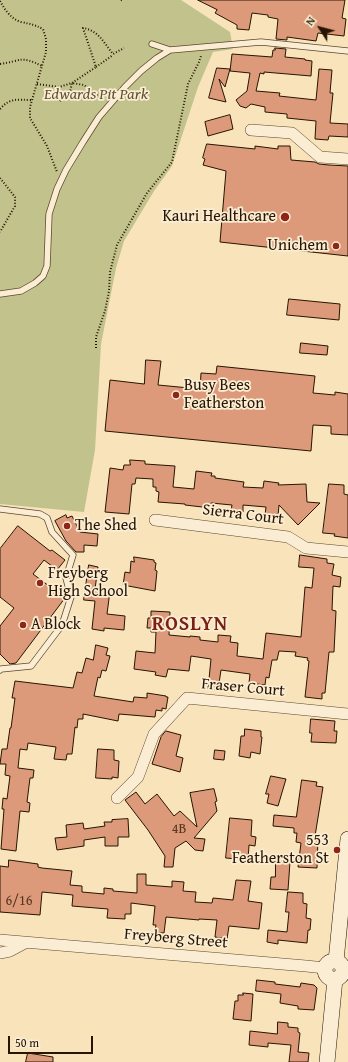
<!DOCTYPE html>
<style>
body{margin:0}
#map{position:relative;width:348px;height:1062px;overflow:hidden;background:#f8e3bb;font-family:"Gentium Book Plus",serif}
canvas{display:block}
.north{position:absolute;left:300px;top:8px;width:40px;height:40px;-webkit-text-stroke:3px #faedd3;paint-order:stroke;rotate:306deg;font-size:11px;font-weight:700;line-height:16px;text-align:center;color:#271401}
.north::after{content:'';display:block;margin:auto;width:14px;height:18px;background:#271401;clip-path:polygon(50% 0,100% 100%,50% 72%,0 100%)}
.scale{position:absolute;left:8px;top:1036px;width:85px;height:18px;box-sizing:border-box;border:2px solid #271401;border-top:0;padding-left:5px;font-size:12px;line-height:14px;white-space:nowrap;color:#271401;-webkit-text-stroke:3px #faedd3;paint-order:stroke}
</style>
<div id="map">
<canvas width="348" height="1062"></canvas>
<div class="north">N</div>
<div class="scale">50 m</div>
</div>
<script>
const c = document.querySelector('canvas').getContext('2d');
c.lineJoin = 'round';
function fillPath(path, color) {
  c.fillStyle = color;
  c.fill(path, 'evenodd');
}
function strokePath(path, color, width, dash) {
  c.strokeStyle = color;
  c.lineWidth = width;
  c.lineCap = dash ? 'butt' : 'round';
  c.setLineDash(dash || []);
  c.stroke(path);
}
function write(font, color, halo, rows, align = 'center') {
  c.font = font + ' "Gentium Book Plus",serif';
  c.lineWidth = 3.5;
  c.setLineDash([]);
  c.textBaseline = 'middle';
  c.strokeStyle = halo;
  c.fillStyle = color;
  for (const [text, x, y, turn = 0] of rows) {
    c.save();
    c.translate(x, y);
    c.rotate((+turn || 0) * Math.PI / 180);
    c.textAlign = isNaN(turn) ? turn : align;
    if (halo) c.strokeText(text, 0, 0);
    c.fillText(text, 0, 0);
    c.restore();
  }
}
fillPath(new Path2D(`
 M0 0H181L230 32 233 49 213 52 198 87 172 166 154 191 124 241 116 268 101 344 95 450 84 512 0 504Z`), '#c2c28c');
const building = new Path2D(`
 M198 0H345L342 18 346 19 344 36 318 33 316 41 287 37V40L276 39 278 19 268 17V15L252 13 249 30 237 29V25L215 13 217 10Z
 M275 48 286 49 285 57 305 59V60L312 61 311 76 264 72V74L260 73 256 91 280 93 279 96 316 100 319 69 332 70 330 93H333L330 123 348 124V137L329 136 328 140 315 139 316 121 287 118V114L265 112V107L251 104 246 108 240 106 236 100 247 91 250 73 230 71 232 54 272 57 273 50H275Z
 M217 68 230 69 225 87 219 79 226 102 209 98Z
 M230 115 233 129 208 136 205 122Z
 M207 144 255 149V146L278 149V146H290L291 160 315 162 319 164 329 165 348 166V256L220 242 226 171 203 165 205 159 203 158Z
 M289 299 340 304 339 320 287 315Z
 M301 343 328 346 327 355 300 353Z
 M146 360 161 361 158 385 200 389 201 373 216 374 217 366 315 376 313 393 335 395V392L348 394V435L331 434V426L313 425 311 451 105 431 110 380 144 384Z
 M130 460 145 461V464L175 466 173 487 194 489 196 471 212 473 211 476H215V478L244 482 243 487 263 488 264 481 279 483 278 485 306 484 307 502 320 503 298 525 279 505 278 516 265 515 266 507 243 505V512L231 511 232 505 211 503V508L185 505V504L158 502 159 492 156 491V487H153V479L136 478 135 484H132L129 514 105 512 110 468 123 470 124 465H130Z
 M329 484 344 485V494L348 495V538L334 536 335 534 323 533Z
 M66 515 67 518 72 516 80 532 98 534 97 546 84 545V552H76L66 541 55 521Z
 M18 526 50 551 52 550 65 560 57 570 44 560 33 574 65 598 16 663 10 664 0 654V626L14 608 0 597V549Z
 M300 555 327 559V563L334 564 332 575 341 577 340 587 333 586 332 610 336 611 334 652H329L325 693H322V699L305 697 309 661 307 660 308 658 295 656 296 652 279 651 277 660H272L269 678 266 677 265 685 249 683 250 674 221 670 218 690 208 689 211 659 191 656 189 671 168 669 166 677 155 675 156 672 134 669 136 651 155 653 156 632H151V628H147L148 618H151V611L170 612 169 635 190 637V636L200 637V640L218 642V635L231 636 230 642 238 643 237 656 263 659 266 633 301 637 305 587 312 588 314 568 299 567Z
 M134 557 154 560V562L156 563 155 570 157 571 155 591 123 585 125 572 130 573 131 561 134 562Z
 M89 565 98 567 95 589 110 591 107 614 125 616 124 630 104 628V631L92 629 95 601 84 600Z
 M96 645 108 648 106 655 110 656 106 671 102 670 100 678 98 677 94 696 133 702 134 697 147 698V693L166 696V697H168L166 709 162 708V711L156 710 155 717 119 714 118 721 83 714V719H78L77 728 75 727 72 754H67L66 760 54 759 56 747 28 743 27 750 20 749 18 768 34 770 33 778H30L27 802 30 803 29 812 20 811 16 851 1 849 4 809H2L3 798 7 799 10 776 5 775 6 764H0L2 749H7L10 728H11L15 698H12L15 681 73 688 77 672 82 673 86 658 93 660Z
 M311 719 335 721 334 731H337L336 743 311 742 312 733H310Z
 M245 729 261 731V737H262L260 754 251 752 250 758 239 756 241 736H244Z
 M166 731 181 735 176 756 183 758 180 772 152 764 161 737Z
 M98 749 114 750V760L119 761 118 778 112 777V779L96 778Z
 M215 750 225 751 224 760 214 759Z
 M271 776 286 779 278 806 267 803 269 794H266Z
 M302 780 317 782 316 786 323 787 315 836 318 837 317 868 298 867 301 843 296 842 297 833H294V828L273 826 274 815 296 817Z
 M214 789 217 801 215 802 217 811 194 838 205 839 203 851 195 850 186 841 175 848 173 867H164L165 856 148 830 125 800 136 792 145 804 157 794 174 816 180 811 197 827 190 793Z
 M230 818 252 820 251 836 256 837 255 846 249 845 248 860 226 858Z
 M128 819 129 837H118V846H105V837L84 840V846L57 850 55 838 67 837 66 825 83 823 84 829 105 826 104 822H112V820Z
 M9 860 38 864V867L42 868 72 871 70 885 82 886V892L104 894V888L113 889V891L137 893V874H146V885L172 887V881L184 882 183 891 196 892 195 902 212 903 213 898 233 900 236 880 251 881 248 901 262 903 259 929 229 926 227 939 215 937 217 920 199 919V920L166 917 164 933 155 932 156 925H153L155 906 131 903V914H125V919L107 918 108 909 72 906 73 895 42 892 40 915 0 912V866L8 867Z
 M276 861 290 862 288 890 270 889 271 877H275Z
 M288 892 303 893V903L307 904 306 918 311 919 310 930H308L307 943 278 940V944L267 942 268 930 287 932 289 912H286Z
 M257 980 275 982V984L300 987 301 983 314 985 317 988 314 1010 298 1009V1006L280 1003 281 994 256 991Z
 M243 993 253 994 251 1021 233 1019 235 1001H238V995H243Z
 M278 1022 288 1023V1027L298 1028V1032L300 1033 298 1052 309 1053 308 1062H289L291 1045 268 1043V1047L249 1045 250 1031 277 1034Z
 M28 1053 53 1057V1062H26Z`);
fillPath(building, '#dc9a7a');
strokePath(building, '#271401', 1);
const lane = new Path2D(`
 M152 44 170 50
 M0 294 21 291 35 283 43 276 47 266 49 214 57 189 66 170 83 142 99 117 125 87 141 71 157 58 170 50 261 42 348 51
 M0 509 40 514 47 518 52 532 73 555 66 578 71 597 62 625 31 666 1 669 0 670`);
const street = new Path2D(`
 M251 130 292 133 320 157 348 159
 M155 520 288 537 306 548 348 552
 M117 798 138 777 154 734 187 698 348 714
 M0 940 306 966 325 968
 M0 953 10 951 25 943`);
const secondary = new Path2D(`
 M325 970a9 9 0 1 1 18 0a9 9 0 1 1-18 0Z
 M336 961 348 839
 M327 1062 335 979`);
strokePath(lane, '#5b4830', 7);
strokePath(street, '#5b4830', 12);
strokePath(secondary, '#271401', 16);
strokePath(new Path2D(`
 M121 0 123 1
 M0 1C5 10 11 19 21 22 30 24 33 24 43 29L46 39V52L30 107V118L47 146 57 172
 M0 64C22 61 20 55 42 66
 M96 67 113 55
 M37 84 59 87 72 83 96 67 83 28C98 30 104 43 113 54L124 48
 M60 101 70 92 72 83 84 85 103 100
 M0 109C11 97 17 100 32 100
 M0 178 15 197V206L0 232
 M96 348V337L105 311 109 291 110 272 117 245 147 193 172 162 188 84 199 62 201 56`), '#271401', 2, [1, 2]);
strokePath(lane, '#faedd3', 5.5);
strokePath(street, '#faedd3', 11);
strokePath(secondary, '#faedd3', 15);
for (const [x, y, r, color] of [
 [285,217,5,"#8f2418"],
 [336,246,4,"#8f2418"],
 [176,395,4,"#8f2418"],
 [67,526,4,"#8f2418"],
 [40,583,4,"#8f2418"],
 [23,625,4,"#8f2418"],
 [337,850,4,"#8f2418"]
]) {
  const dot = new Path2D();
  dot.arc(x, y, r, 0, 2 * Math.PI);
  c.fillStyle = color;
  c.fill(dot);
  strokePath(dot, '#faedd3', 1.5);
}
write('14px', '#54361f', null, [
 ["4B",179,829],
 ["6/16",19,901]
]);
write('italic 16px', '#5d5132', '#faedd3', [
 ["Edwards Pit Park",96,95]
]);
write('16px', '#271401', '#faedd3', [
 ["Kauri Healthcare",276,217,"right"],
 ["Unichem",328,246,"right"],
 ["Busy Bees",184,386],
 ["Featherston",184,404],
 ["The Shed",75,526],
 ["Freyberg",48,574],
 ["High School",48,592],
 ["A Block",31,625],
 ["553",329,841,"right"],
 ["Featherston St",329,859,"right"]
], 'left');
write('16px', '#271401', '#faedd3', [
 ["Sierra Court",243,515,7],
 ["Fraser Court",243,688,5],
 ["Freyberg Street",176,939,5]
]);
c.letterSpacing = '1px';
write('bold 20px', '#7a1f14', '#faedd3', [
 ["ROSLYN",190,625]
]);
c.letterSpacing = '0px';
</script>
